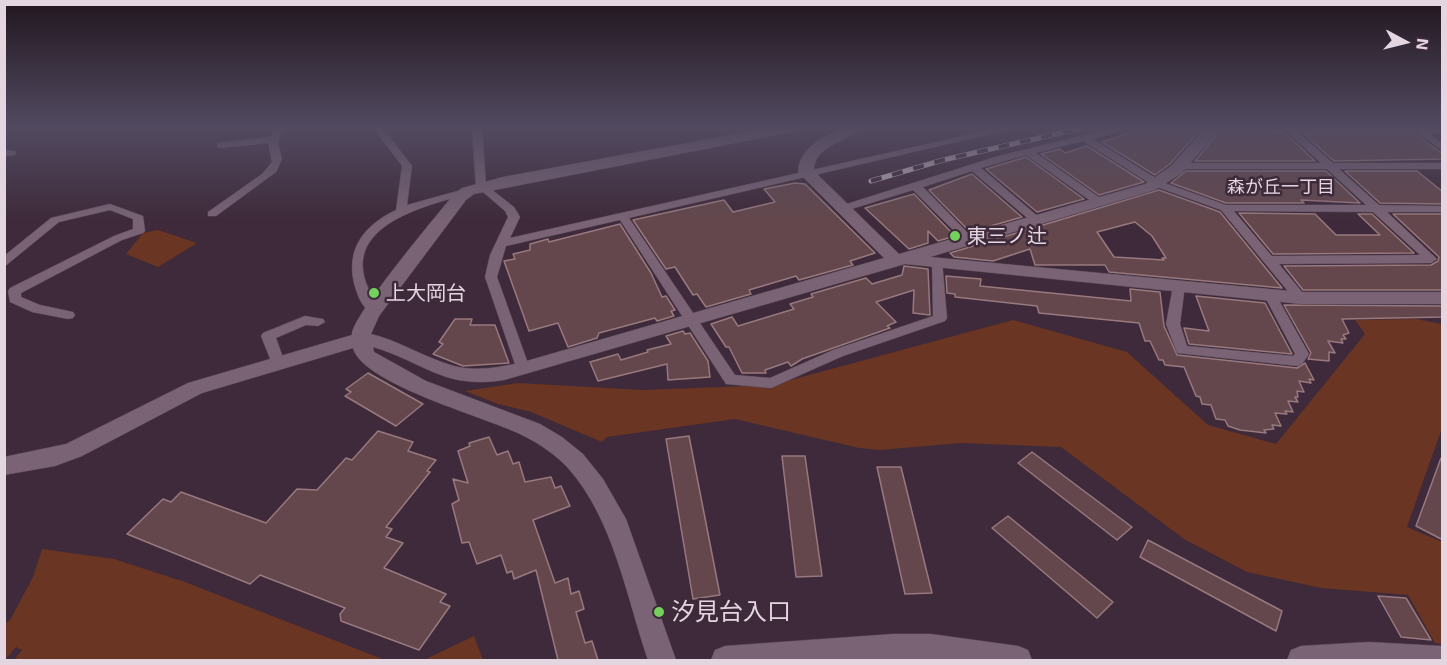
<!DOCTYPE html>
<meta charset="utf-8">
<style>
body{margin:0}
#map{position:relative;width:1447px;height:665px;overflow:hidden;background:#3e2a3a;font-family:"Exo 2",sans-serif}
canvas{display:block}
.frame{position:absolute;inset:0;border:6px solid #e3d6e0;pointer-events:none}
.north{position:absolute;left:1375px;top:12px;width:60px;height:60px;-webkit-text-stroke:4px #3e2a3a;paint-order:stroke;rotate:97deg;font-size:16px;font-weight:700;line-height:24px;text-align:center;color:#e3d6e0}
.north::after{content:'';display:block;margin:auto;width:21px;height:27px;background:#e3d6e0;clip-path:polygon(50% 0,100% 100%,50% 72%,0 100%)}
</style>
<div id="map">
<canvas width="1447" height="665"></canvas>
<div class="frame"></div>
<div class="north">N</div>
</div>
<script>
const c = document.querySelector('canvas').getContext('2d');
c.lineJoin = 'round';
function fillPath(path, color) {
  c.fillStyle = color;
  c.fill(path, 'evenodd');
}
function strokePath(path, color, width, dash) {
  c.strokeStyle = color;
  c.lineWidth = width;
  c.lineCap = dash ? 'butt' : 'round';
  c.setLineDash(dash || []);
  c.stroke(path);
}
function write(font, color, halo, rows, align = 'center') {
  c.font = font + ' "Exo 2","Noto Sans JP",sans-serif';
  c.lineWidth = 5;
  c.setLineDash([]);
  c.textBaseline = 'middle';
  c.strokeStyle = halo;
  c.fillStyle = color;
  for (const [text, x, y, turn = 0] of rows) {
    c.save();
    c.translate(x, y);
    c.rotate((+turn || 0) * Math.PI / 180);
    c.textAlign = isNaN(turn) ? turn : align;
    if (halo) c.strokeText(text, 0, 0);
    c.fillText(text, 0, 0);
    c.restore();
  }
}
fillPath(new Path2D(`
 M158 230 197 243 158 267 126 254 143 233Z
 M1416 319 1442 324V428L1407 527 1442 542V644L1435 643 1408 595 1321 588 1247 572 1184 539 1061 447 961 443 880 450 859 448 735 419 607 437 602 442 531 412 498 404 465 391 518 383 643 390 772 385 1013 320 1127 352 1208 425 1276 444 1365 334 1355 320Z
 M42 549 114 559 185 582 385 660H14L22 650 16 647 5 660V624L10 620 33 577Z
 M474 636 483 660H424Z`), '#6a3522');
const building = new Path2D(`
 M1145 128H1202L1170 164 1155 175 1102 142Z
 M1222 128H1266L1262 132H1284L1315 161H1195Z
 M1304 134H1415L1443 154V159L1334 161Z
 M1087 146 1144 182 1099 195 1041 154 1060 149 1065 153Z
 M1026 157 1084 199 1037 212 986 169Z
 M1186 171H1326L1360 203 1301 200 1304 203H1226L1171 183Z
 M1345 171H1417L1443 192V204L1380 203Z
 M972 174 1022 217 970 232 929 190Z
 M795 183 805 184 875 253 850 261 853 265 799 280 796 276 749 290 751 294 706 307 697 294 693 295 675 267 666 269 633 220 724 200 733 212 775 202 764 189Z
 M1159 190 1220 212 1282 288 1109 272 1105 265H1035L1030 249 993 261 954 257 950 253ZM1135 222 1152 236 1166 258H1162L1164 260 1114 257 1097 232Z
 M914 194 955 236 938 241 928 231V243L909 249 865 208Z
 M1239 213 1315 214 1336 235H1380L1358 214H1372L1414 253 1273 254Z
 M1393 214H1443V290H1303L1284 266 1431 265 1438 261 1439 257Z
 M620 224 651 273 662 297 666 296 675 310 671 311 674 316 657 321 655 318 599 333 597 338 568 347 558 323 529 331 504 261 515 259 513 254 530 250V244L548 239 549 242Z
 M904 266 928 269 930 315 913 313 914 290 876 302 896 322 887 326 890 328 802 359 791 366 788 362 765 370 766 373H742L729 347H726L711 324 732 317 738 326 794 309 790 304 813 297 811 294 866 278 872 284 902 275Z
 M946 276 981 279 980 286 1131 301 1130 289 1160 292 1164 326 1177 355 1297 368 1305 363 1314 380 1309 379 1311 383 1299 381 1304 392 1297 391 1298 397H1295L1298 402 1288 401 1293 412 1285 411 1287 414 1275 413 1281 426 1272 425 1274 429 1264 430 1266 433 1240 430 1228 426 1225 420 1216 419 1211 405 1202 404 1200 397 1196 396 1184 367 1165 365 1163 360H1159L1150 341H1145L1139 323 1039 313 1037 306 955 297V294L947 293Z
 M1196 296 1265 303 1292 354 1189 344 1184 328 1209 331Z
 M1284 305 1443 306V317L1342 319 1349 333 1343 335 1346 339H1341L1343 343 1328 341 1335 353 1329 352V361L1308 359 1311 353Z
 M455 319H472L470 325H495L509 363 463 366 433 354 443 344 439 342Z
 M683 331 685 334 690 333 708 361 710 377 668 380 667 364 598 381 590 362 618 354 621 360 648 352 647 350 671 344 666 336Z
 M368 373 423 404 396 426 345 396 351 392 346 389Z
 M378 431 413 442 408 451 436 460 427 471 430 472 386 527 392 529 386 537 403 543 384 568 446 594 440 602 450 606 419 650 341 621 340 614 345 608 260 575 250 584 127 534 163 499 171 502 181 492 266 523 297 489 317 490 346 458 352 460Z
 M689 436 720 595 693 599 666 439Z
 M489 437 497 455 508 451 513 464 519 462 525 482 551 477 555 488 561 486 570 506 533 520 555 583 568 578 571 594 579 591 584 609 576 612 585 643 592 641 598 660H558L536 570 514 579 512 571 507 573 501 555 477 564 469 542 462 543 452 504 459 500 453 479 468 483 458 451 470 446 469 443Z
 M1032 452 1132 527 1117 540 1018 463Z
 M782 456H805L822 576 796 577Z
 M1441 458H1443V540L1416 526Z
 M877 467H901L932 593 905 594Z
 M1008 516 1113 602 1097 618 992 528Z
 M1148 540 1282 611 1276 631 1140 557Z
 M1378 596 1406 598 1431 640 1401 637Z`);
fillPath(building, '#63474c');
strokePath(building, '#98797e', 1.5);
const street = new Path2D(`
 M275 128H285L278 142 282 159 276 172 216 216H208V212L262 174 272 162 268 143 221 148 217 147V143L270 137Z
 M373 128H383L412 166 407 205 468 188 473 191 472 193C414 208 324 232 381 309L374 313C365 311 360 301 357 293 343 254 360 227 396 210L402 166Z
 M472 128H482L486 185 514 207 520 217 510 238 998 128H1017L629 218 735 375 770 378 833 350 933 316 932 263 938 259 942 260 947 318 945 321 843 356 771 388 726 384 620 220 506 246 497 277 530 369 528 373H518L485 277 490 255 508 217 505 211 476 186Z
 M1112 128H1130L1093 139 1162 182 1226 205H1366L1327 169H1178L1173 166 1178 163H1321L1283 128H1442V132H1428L1442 143V150L1416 132H1298L1333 163H1442V169H1339L1379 205 1442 206V212H1387L1437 259 1431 263 1279 264 1307 298 1301 302 1296 301 1221 210 1154 186 1083 141 1036 153 1103 200V204H1095L1026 155 981 168 1040 218V222H1032L972 171 923 187 973 238 975 240 973 242H965L913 190 845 211H837L835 209 837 207 995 157ZM1234 211 1373 212 1420 255 1272 256Z
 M4 150 15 151 16 153 15 155 4 156Z
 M110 204 143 216 145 231 143 233 122 240 21 293V297L40 305 73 312 75 315 73 318 68 319 32 312 10 302 8 291 10 288 114 236 133 229V219L110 210 59 222 4 267V256L51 218Z
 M1179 282 1185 286 1180 324 1187 346 1293 356 1295 354 1264 295 1270 291 1276 295 1309 354 1302 364 1297 366 1177 353 1166 324 1173 286Z
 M305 316 323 319 325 322 318 326 306 325 276 338 285 363 278 368 273 366 261 336 263 333Z`);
const secondary = new Path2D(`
 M768 128H799L792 132 474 194 466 200 379 316 371 334C400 341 425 358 454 366 476 372 501 367 523 362L884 258 798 172C799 143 836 128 861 128 846 143 813 146 814 171L899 254 1145 184 1171 166 1205 128H1220L1182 173 1155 190 930 257 1301 292H1442V304H1301L905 264 504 380C444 390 424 362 373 347L374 352 426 381 540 424 562 437 583 454 603 479 626 519 676 660H648C626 596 614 520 568 468 556 455 540 444 524 436 490 418 363 385 353 348L202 393 82 456 55 466 4 475V457L66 444 188 383 352 335C350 318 438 214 454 194L462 188 503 177Z
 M893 634H931L1018 646 1028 650 1032 660H711L715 650 725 646Z
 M1369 642 1442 646V660H1287L1291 650 1301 646Z`);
strokePath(street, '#594956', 1);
strokePath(secondary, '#594956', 1);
fillPath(street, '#796375');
fillPath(secondary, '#796375');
const rail = new Path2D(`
 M871 181 943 160 1082 128`);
strokePath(rail, '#c5b6c1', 5);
strokePath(rail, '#3e2a3a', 4, [11]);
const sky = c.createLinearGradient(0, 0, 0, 221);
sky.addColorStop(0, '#221720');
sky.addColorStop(0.58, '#524a60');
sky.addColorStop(1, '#524a6000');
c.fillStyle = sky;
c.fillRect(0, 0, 1447, 221);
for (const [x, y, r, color] of [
 [955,236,6,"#74d25c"],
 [374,293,6,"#74d25c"],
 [659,612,6,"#74d25c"]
]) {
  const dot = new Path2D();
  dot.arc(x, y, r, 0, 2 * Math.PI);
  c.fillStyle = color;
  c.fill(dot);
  strokePath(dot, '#3e2a3a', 2);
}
write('18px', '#e3d6e0', '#3e2a3a', [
 ["森が丘一丁目",1281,187]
]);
write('20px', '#e3d6e0', '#3e2a3a', [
 ["東三ノ辻",967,236],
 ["上大岡台",386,293]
], 'left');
write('24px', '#e3d6e0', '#3e2a3a', [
 ["汐見台入口",671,612]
], 'left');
</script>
